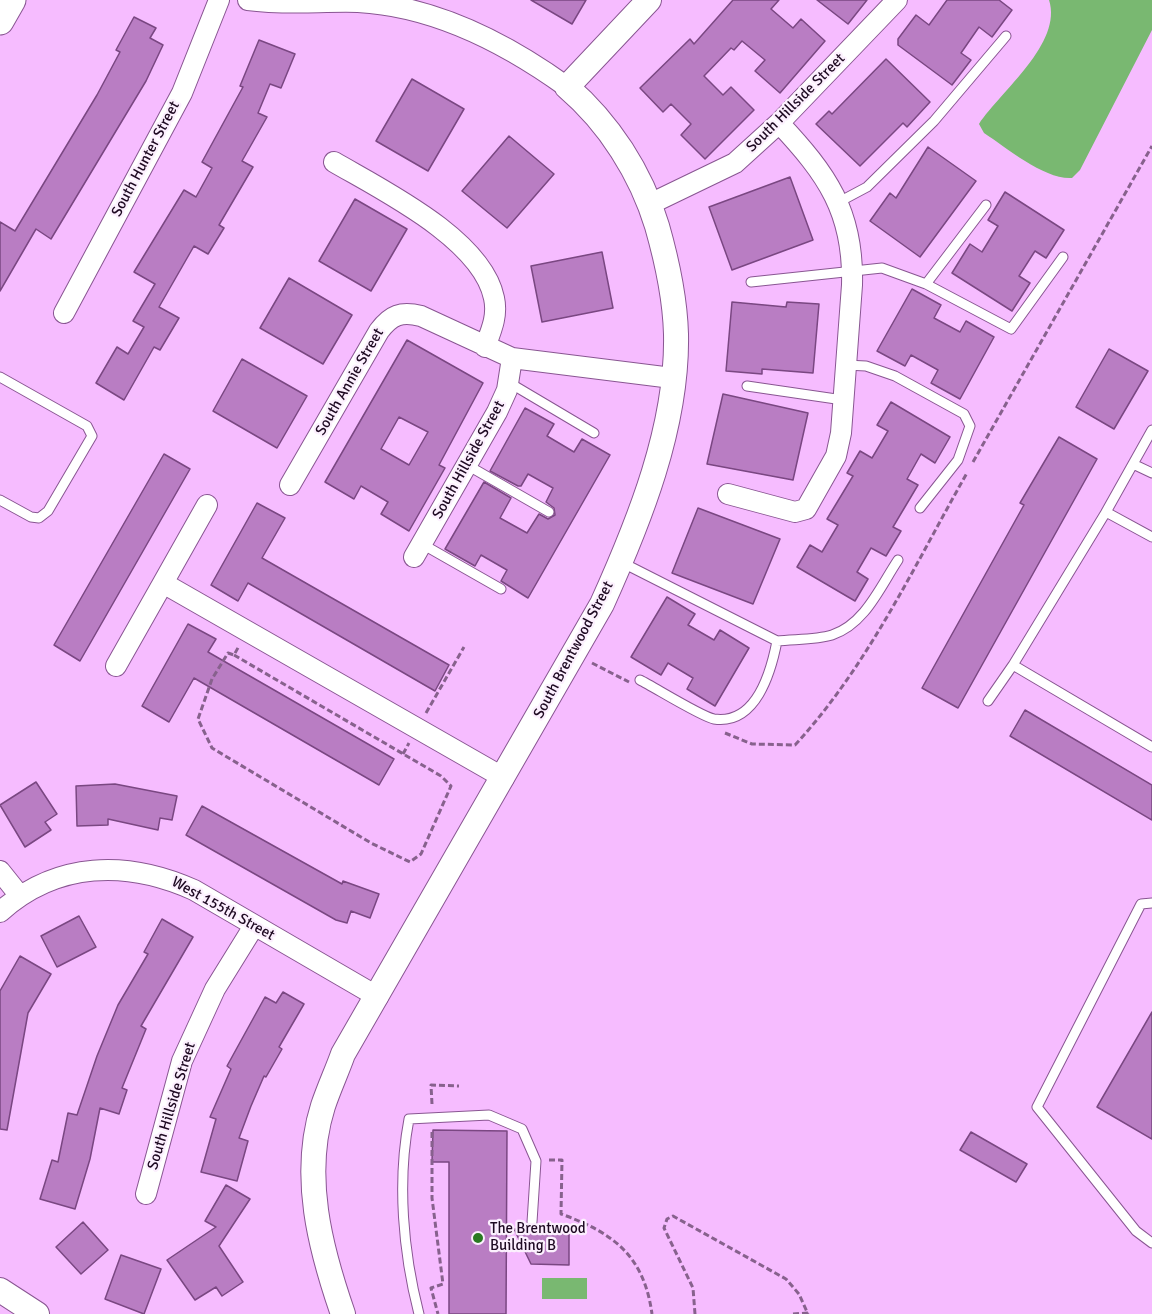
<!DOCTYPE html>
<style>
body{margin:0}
canvas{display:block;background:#f6bcff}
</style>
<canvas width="1152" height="1314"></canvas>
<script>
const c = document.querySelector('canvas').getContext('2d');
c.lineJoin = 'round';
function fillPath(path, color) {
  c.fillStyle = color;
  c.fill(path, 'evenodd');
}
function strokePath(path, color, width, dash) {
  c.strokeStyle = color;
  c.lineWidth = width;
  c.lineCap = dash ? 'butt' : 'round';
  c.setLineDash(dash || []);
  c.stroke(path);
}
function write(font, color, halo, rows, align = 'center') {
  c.font = font + ' Signika,sans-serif';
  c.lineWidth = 4.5;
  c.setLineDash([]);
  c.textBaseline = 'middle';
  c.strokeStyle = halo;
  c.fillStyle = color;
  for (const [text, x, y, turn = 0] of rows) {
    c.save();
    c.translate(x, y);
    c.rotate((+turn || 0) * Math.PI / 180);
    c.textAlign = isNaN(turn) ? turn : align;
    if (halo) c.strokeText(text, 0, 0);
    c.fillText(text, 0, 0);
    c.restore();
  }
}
fillPath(new Path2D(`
 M1049 0H1152V30L1080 170 1072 178C1045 180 1007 148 984 133L979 124C1001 91 1063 43 1049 0Z
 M542 1278H587V1299H542Z`), '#79b871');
const building = new Path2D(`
 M531 0H586L572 24Z
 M733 0H779L771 9 793 28 801 19 825 41 780 93 755 71 765 60 742 41 734 50 731 48 704 76 723 95 731 87 754 110 705 159 681 135 691 124 671 104 663 112 640 88 690 39 694 44Z
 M817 0H867L848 24Z
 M947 0H999L1012 10 992 37 979 27 961 53 971 60 952 85 898 45V39L916 15 929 25Z
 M134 17 156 28 150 38 163 45 146 81 51 239 36 229 0 291V222L15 231 97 95 120 52 116 50Z
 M259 40 295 54 281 88 270 84 258 113 267 117 242 161 253 167 219 225 224 228 208 254 194 246 159 307 179 318 160 350 154 347 124 400 96 383 117 347 128 354 144 327 133 321 155 284 134 272 184 190 196 197 212 168 202 162 243 87 240 86Z
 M886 59 930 102 907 127 903 123 860 166 816 124 829 111 832 114Z
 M412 79 464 109 428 171 376 141Z
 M509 136 554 174 507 228 462 191Z
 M928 147 976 181 920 257 870 221 890 193 896 198Z
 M790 177 813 240 732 270 709 207Z
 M1005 192 1064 230 1046 258 1035 251 1019 276 1030 283 1012 311 952 273 970 244 982 252 998 226 988 220Z
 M355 199 407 229 371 291 319 261Z
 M602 252 613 308 542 322 531 266Z
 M289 278 352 315 323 364 260 328Z
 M912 289 941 305 934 318 960 332 966 321 994 337 960 399 931 383 938 370 911 355 905 366 877 351Z
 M732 302 786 307 787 302 819 304 813 373 762 369V374L726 371Z
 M407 340 483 383 439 465 445 468 409 531 381 514 388 502 361 486 354 499 325 482ZM399 417 428 432 409 465 381 449Z
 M1109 349 1148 371 1114 429 1076 407Z
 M242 359 307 396 277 448 213 411Z
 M723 394 808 413 793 480 707 464Z
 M891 402 950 437 935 463 921 454 907 479 918 485 893 527 901 531 886 556 871 548 857 572 868 579 855 601 797 567 810 545 822 552 838 525 827 519 853 476 847 473 860 451 872 458 888 431 877 425Z
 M525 408 554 424 547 436 574 452 582 439 610 455 528 598 501 581 507 570 481 555 475 566 445 549 484 482 511 498 500 518 527 533 539 514 548 519 555 515 554 508 546 502 553 488 528 474 521 486H518L490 471Z
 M1059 437 1097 459 958 708 922 688 1024 505 1020 503Z
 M164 454 190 469 80 661 54 645Z
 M257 503 285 518 262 558 449 665 435 691 248 583 238 601 211 585Z
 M698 508 780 539 753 604 672 573Z
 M667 597 695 614 688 625 714 640 720 630 749 648 715 706 687 689 693 678 668 663 661 675 631 657Z
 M188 624 216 639 208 652 394 759 379 785 194 678 169 722 142 706Z
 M1025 710 1152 785V820L1010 736Z
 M36 782 57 814 45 822 51 830 25 847 0 805Z
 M115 784 177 796 172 820 160 818 158 830 108 819V825L77 826 76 786Z
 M202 806 342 884 343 881 379 894 370 918 351 911 347 923 336 920 186 835Z
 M79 916 96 947 57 967 41 936Z
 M162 919 193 937 141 1026 146 1029 122 1088 127 1090 119 1114 100 1108 90 1159 75 1209 40 1199 52 1160 58 1162 68 1113 77 1115 97 1056 118 1005 148 954 144 952Z
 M20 956 51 974 28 1013 7 1130 0 1129V991Z
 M283 992 304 1004 279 1047 282 1049 266 1077 264 1076 251 1106 239 1138 248 1141 237 1181 201 1172 216 1119 210 1117 231 1069 227 1066 265 997 276 1003Z
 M1152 1012V1139L1097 1107Z
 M433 1130 507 1131 506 1314H449V1162H432Z
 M971 1132 1027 1164 1016 1182 960 1150Z
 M226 1185 250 1199 219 1246 243 1282 222 1296 216 1287 195 1300 167 1260 216 1227 205 1221Z
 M83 1222 108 1250 81 1274 56 1247Z
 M514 1229 569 1233V1265L531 1264Z
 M121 1255 161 1269 144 1314 105 1299Z`);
fillPath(building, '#b97dc3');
strokePath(building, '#7a4782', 1.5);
const service = new Path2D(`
 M837 203 867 187 934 121 1006 36
 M751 282 882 268 926 284 1011 329 1063 257
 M926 284 986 205
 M846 365 866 366 895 376 964 414 970 426 958 460 920 508
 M0 377 87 426 92 436 48 511 39 518 31 517 0 500
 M508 382 594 433
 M747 386 843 400
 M1152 430 1106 512 1013 665 1152 747
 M1133 464 1152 473
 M467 465 549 512
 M1106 512 1152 537
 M422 544 501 589
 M621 562 777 641C771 672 756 725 714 719 702 717 654 687 640 680
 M777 641C794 639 816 640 832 635 865 624 880 587 898 560
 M988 701 1013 665
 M1152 903 1141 904 1037 1107 1136 1231 1152 1243
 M419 1314C403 1252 397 1182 409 1119L489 1115 522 1129 536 1161 532 1222`);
const minor = new Path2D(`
 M248 0C284 5 322 1 358 2 435 6 506 43 567 87
 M334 162C382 190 482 239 494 298 498 316 491 331 485 347
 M650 204 735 163 779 123 897 0
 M64 313 182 93 219 0
 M290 485 379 331C391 315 401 311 421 316L512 358 672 378
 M728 494 795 512 806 509 836 456 841 433 852 285C854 212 827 174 779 123
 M414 557 497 412 507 390 512 358
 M163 583 207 505
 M116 666 163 583 504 778
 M0 871 20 896
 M0 912C57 861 127 860 194 890L378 997
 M146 1194 182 1061 215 989 254 926`);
const tertiary = new Path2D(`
 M0 1290 37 1314
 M343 1314C320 1248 301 1175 323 1106 329 1088 337 1071 343 1054L602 604C639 522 678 426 676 334 675 298 667 261 657 226 641 173 609 123 567 87L649 0`);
const secondary = new Path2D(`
 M0 21 12 0`);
strokePath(service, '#895692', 11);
strokePath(minor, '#895692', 22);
strokePath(tertiary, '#895692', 26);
strokePath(secondary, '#895692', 29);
strokePath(new Path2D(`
 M973 462 1152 146
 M234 655 441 776 451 786 421 854 410 862 371 843 212 748 198 719 212 679 228 653 234 655 239 646
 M592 663 629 682
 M426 713 464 647
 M725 733 752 744 795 745C868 666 914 566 967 473
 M403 754 409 743
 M432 1104 431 1085 459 1086
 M432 1132V1198L443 1284 431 1288 438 1314
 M549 1160H562L561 1214C614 1233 644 1256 652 1314
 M695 1314 693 1288 664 1228 667 1219 673 1216 786 1279 799 1294 808 1314
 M793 1314 808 1313`), '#87618d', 3, [6, 3]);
strokePath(service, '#fff', 9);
strokePath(minor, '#fff', 20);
strokePath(tertiary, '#fff', 24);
strokePath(secondary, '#fff', 27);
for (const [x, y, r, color] of [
 [478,1238,6,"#2a7922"]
]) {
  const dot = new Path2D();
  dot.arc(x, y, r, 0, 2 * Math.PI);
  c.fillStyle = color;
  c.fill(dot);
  strokePath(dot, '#fcf0fe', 2);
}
write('15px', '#1e0a22', '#fcf0fe', [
 ["South Hillside Street",796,103,-45],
 ["South Hunter Street",146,159,-62],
 ["South Annie Street",350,382,-60],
 ["South Hillside Street",469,460,-61],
 ["South Brentwood Street",574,650,-62],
 ["West 155th Street",223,909,29],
 ["South Hillside Street",172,1106,-73]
]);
write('15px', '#1e0a22', '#fcf0fe', [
 ["The Brentwood",490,1229],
 ["Building B",490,1246]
], 'left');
</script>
